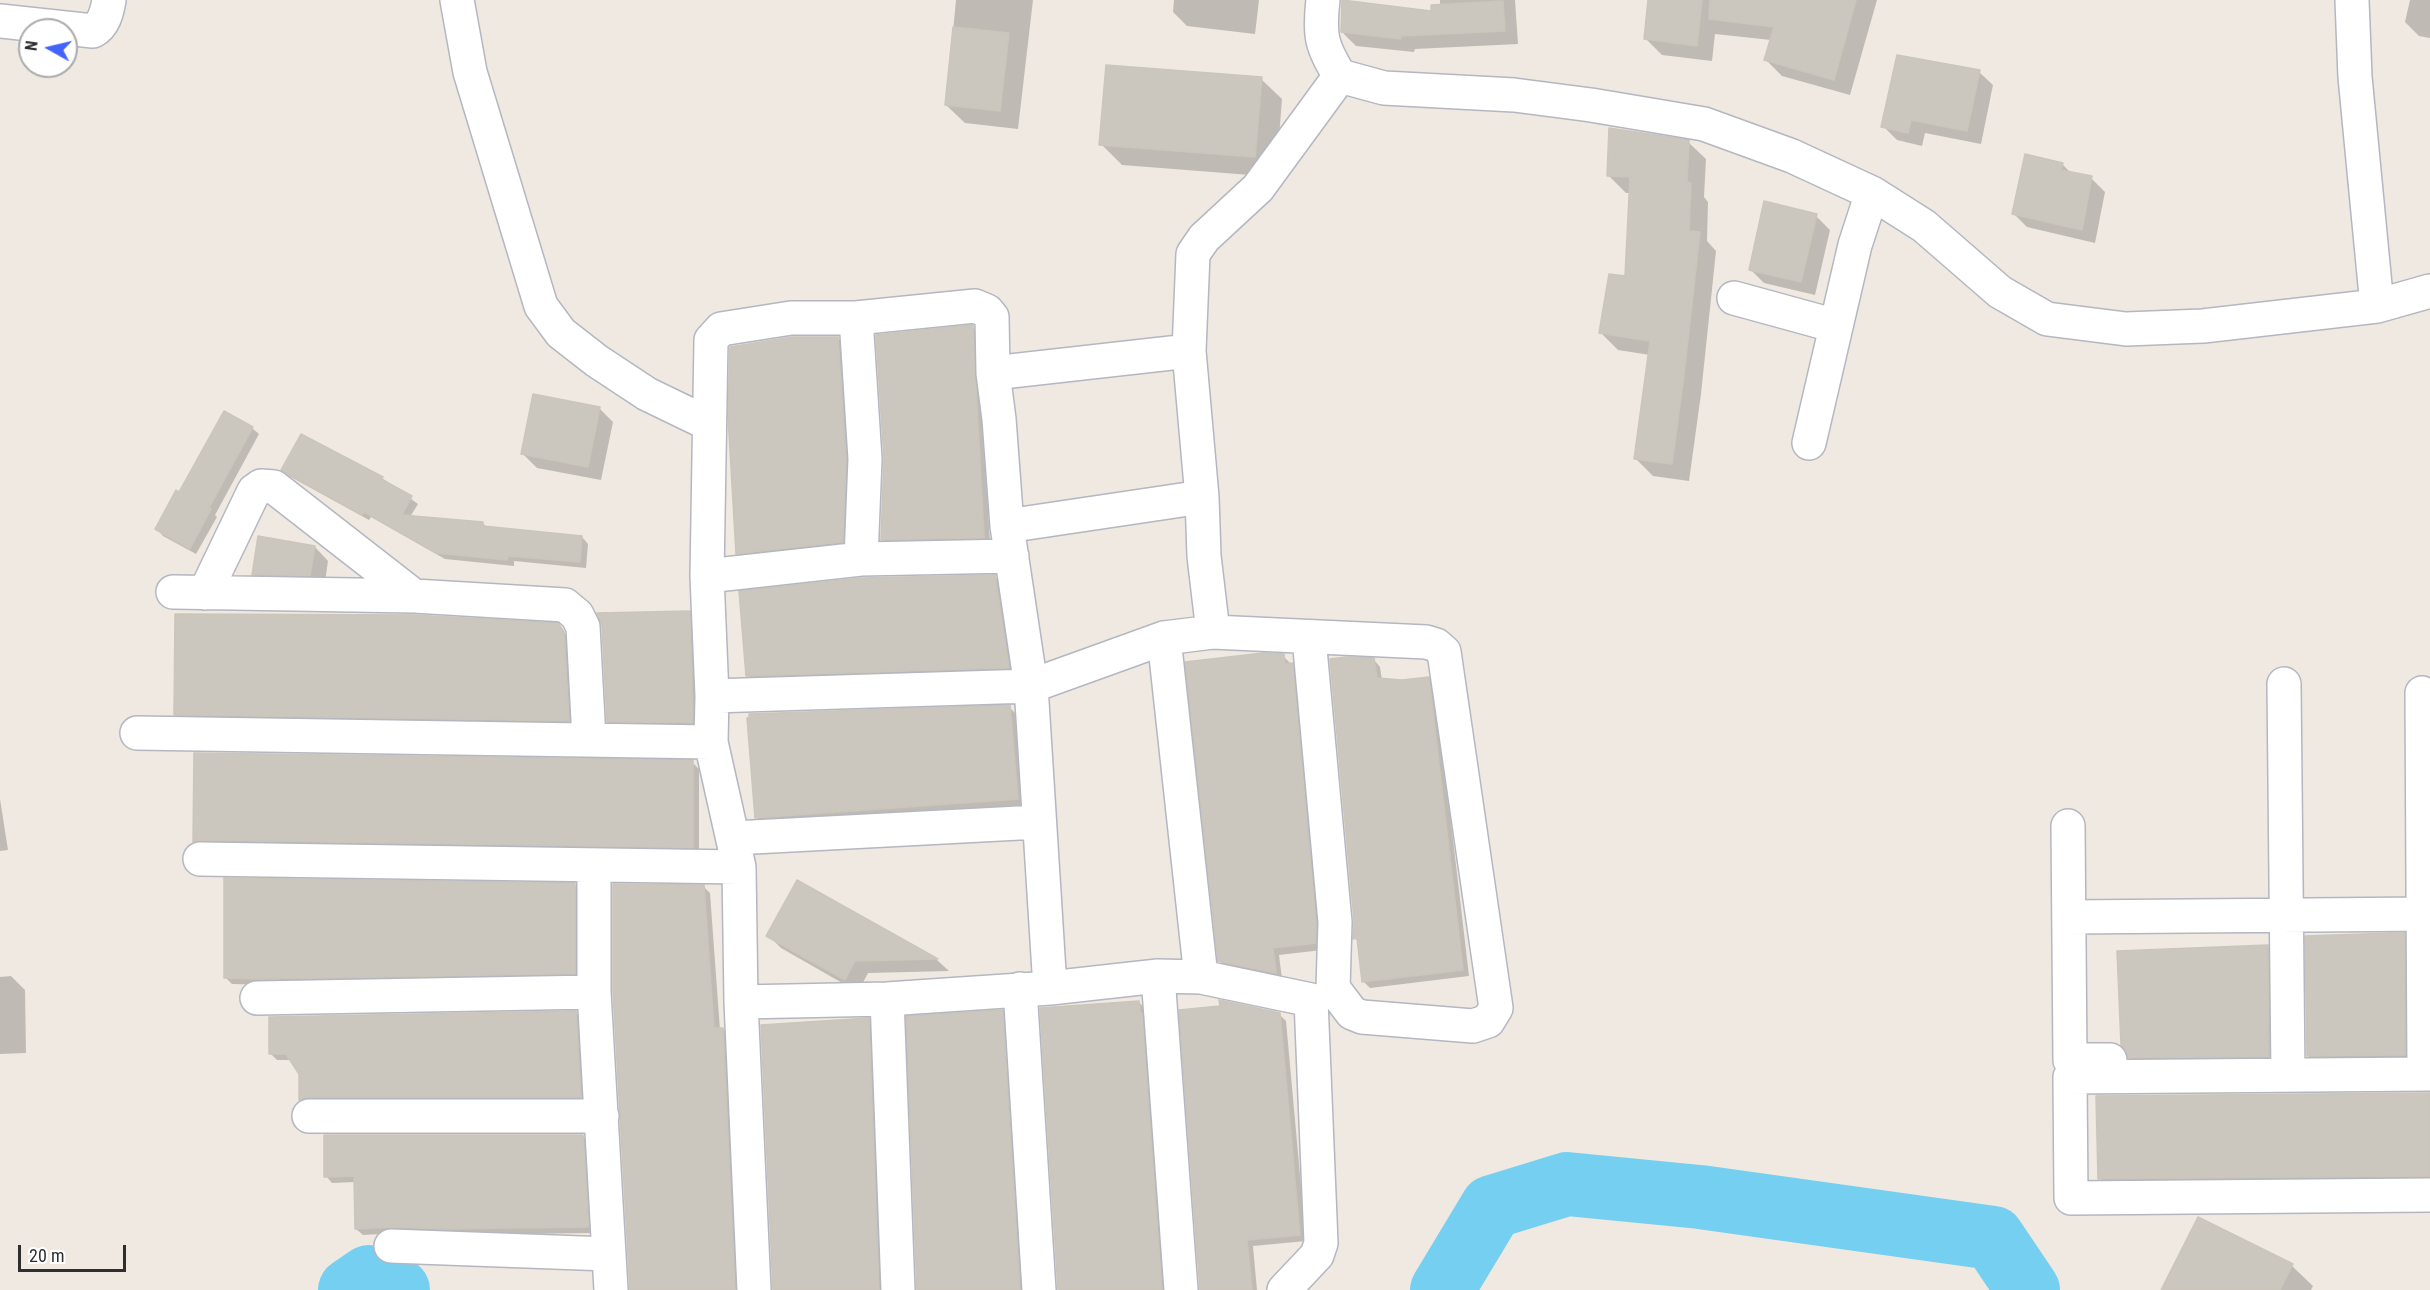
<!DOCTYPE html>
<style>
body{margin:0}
#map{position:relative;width:2430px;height:1290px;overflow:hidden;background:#efe9e1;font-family:"Roboto Condensed",sans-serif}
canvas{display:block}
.north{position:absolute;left:18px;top:18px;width:60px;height:60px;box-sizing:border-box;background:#fff;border:2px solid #ababab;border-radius:50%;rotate:278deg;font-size:16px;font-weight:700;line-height:24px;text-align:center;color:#2e2e2e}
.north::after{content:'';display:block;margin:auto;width:21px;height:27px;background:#4264fb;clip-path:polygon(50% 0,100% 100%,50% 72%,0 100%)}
.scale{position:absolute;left:18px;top:1245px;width:108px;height:27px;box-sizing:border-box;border:3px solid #2e2e2e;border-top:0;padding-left:8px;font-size:18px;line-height:21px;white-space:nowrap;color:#2e2e2e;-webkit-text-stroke:4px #fff;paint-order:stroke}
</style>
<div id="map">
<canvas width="2430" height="1290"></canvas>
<div class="north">N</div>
<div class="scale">20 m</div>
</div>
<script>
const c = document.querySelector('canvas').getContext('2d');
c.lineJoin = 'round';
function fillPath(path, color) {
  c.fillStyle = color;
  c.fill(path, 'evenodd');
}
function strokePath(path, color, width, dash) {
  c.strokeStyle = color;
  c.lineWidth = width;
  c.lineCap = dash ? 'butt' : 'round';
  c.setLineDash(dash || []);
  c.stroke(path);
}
fillPath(new Path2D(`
 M956 0H1033L1018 129 965 123 946 105Z
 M1174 0H1259L1255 34 1187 26 1173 12Z
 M1440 0H1515L1518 44 1415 49 1414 52 1356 46 1342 32 1433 13 1440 6Z
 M1650 0H1877L1850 95 1782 76 1766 60 1771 40 1715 34 1712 61 1662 55 1646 39Z
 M2410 0H2430V38L2419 36 2405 22Z
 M1979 72 1993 85 1981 144 1925 133 1922 146 1897 140 1883 126Z
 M1261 79 1282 99 1276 177 1122 165 1101 144Z
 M1688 142 1706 159 1704 197 1708 202 1707 241 1716 251 1701 394 1689 481 1653 476 1635 458 1650 355 1618 350 1601 333 1626 278 1631 193H1626L1608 175Z
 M2062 164 2072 174 2091 178 2105 192 2095 243 2027 227 2013 213Z
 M1816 216 1830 230 1815 295 1764 283 1750 269Z
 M972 327 979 334 990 544 889 546 882 539 885 458Z
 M838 338 844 345 852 467 849 548 745 560 738 553Z
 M599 408 613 422 601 480 537 468 523 454Z
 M252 428 259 434 215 515 217 517 196 554 163 536 157 529 180 494Z
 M283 469 382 478 418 504 410 517 482 523 487 527 582 537 588 544 586 568 514 561V566L445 559 371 517 369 520 289 476Z
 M315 547 328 561 324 589 268 588 254 574Z
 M995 577 1002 583 1015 673 754 682 748 675Z
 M689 613 696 620 699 729 615 728 608 721Z
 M557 625 571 640 575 727 182 721 176 714Z
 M1283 656 1299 672 1322 950 1279 955 1282 979 1226 968 1220 961Z
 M1374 660 1380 667 1382 680 1402 682 1428 678 1435 685 1469 976 1370 988 1363 981 1359 943 1355 938Z
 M1009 707 1016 714 1024 805 763 824 756 817Z
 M195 754 692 762 699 769V854L201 848 195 841Z
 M0 799 8 850 0 851Z
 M798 882 937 960 949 971 868 973 858 992 781 948 768 935Z
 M575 885 581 891V980L276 985 232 984 225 977Z
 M704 887 710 893 720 1030 723 1029 729 1036 741 1290H631Z
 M2404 934 2414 944V1065H2318L2308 1056Z
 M2267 947 2279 958 2280 1067 2141 1068 2130 1057Z
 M11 976 25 990 26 1053 0 1054V977Z
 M1139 1002 1145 1009 1168 1290H1059Z
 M1002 1012 1009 1018 1026 1290H918Z
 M576 1013 582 1019 587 1103 307 1106 300 1100V1073L292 1060H277L271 1054Z
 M1279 1014 1286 1021 1306 1241 1253 1246 1257 1290H1201Z
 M868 1020 875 1026 885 1290H774Z
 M2430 1094V1188L2112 1190 2100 1178Z
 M583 1136 589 1143 595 1233 446 1235 399 1233 363 1235 356 1229V1182L332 1183 326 1176Z
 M2292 1266 2313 1286 2311 1290H2163Z`), '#0003');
strokePath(new Path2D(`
 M350 1290 369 1277 398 1290
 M1442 1290 1492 1207 1567 1184 1700 1197 1993 1238 2028 1290`), '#75cff0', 64);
const building = new Path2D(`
 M1342 0 1431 11V5L1503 1 1505 31 1401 36V39L1341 32Z
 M1648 0H1702L1697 46 1644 39Z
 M1710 0H1856L1834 80 1764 60 1774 27 1709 19Z
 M953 27 1009 33 1000 111 945 105Z
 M1897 55 1980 70 1967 131 1911 120 1908 133 1881 127Z
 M1106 65 1262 77 1255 157 1099 145Z
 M1609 128 1689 140 1687 182 1691 183 1689 231 1700 232 1684 375 1672 464 1634 459 1650 341 1599 333 1609 274 1625 276 1630 177 1607 176Z
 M2025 154 2063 163 2061 170 2092 176 2082 230 2012 214Z
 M1764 201 1817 214 1801 282 1749 270Z
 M973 325 984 538 881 540 884 458 876 335Z
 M792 337H838L846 459 843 542 736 554 728 416 730 347Z
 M533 394 600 407 588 467 521 454Z
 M224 411 253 427 209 508 211 509 190 549 155 529 176 490 179 492Z
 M301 434 383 477 381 479 412 496 402 515 483 522V526L582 536 580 562 508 556 507 560 436 553 364 512 362 515 281 470Z
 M258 536 315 546 310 576 252 575Z
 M995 575 1009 667 1007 668 746 676 739 591 862 578Z
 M690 611 693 723 607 722 602 626 597 613Z
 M175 614 413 615 558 623 564 632 569 721 174 715Z
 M1263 653 1284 654 1285 664 1293 663 1316 923V943L1273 948 1276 973 1218 961 1185 662Z
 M1346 657 1374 658 1377 678 1402 680 1429 677 1463 970 1362 982 1357 938 1353 939 1354 920 1330 659Z
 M1010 705 1018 799 755 818 747 718H749V714Z
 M194 753 693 760V848L200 840 193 842Z
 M224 878 575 883V974L268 979 224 978Z
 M797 880 938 959 855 961 845 980 766 936Z
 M613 884 704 885 714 1028H723L735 1290H630L613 991Z
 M2392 933H2405V1055L2307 1056 2305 936Z
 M2268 945 2269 1057 2128 1058 2126 1051 2121 1045 2117 951Z
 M1219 1000 1280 1013 1300 1235 1247 1240 1252 1290H1200L1179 1010 1220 1006Z
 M1139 1001 1140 1013H1142L1162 1290H1058L1040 1008Z
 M1003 1010 1020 1290H917L906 1016Z
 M576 1011 581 1097H309L299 1100V1074L286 1054H269V1017Z
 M869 1018 879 1290H773L761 1025Z
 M2430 1093V1176L2098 1179 2096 1096Z
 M324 1135H583L589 1227 439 1229 392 1227 355 1229 354 1176 324 1177Z
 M2198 1217 2293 1264 2280 1290H2161Z`);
fillPath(building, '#cbc7bf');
strokePath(building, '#cbc5ba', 1.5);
const minor = new Path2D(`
 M457 0 470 72 541 306 561 333 597 361 647 394 709 424
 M1323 0C1319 35 1321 46 1340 76L1384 88 1514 95 1591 105 1704 124 1792 156 1872 193 1924 226 2000 292 2047 319 2126 329 2203 326 2377 306 2430 291
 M2352 0 2355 77 2377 306
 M0 21 93 31C104 25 107 12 109 0
 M1734 298 1836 326
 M856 318 865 459 861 559
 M993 373 1189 351
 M1809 443 1855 245 1872 193
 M1007 526 1202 497
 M707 576 861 559 1012 556
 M173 592 414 596 565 605 577 615 583 627 589 739
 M205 593 254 491 261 486 274 487 414 596
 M1164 638 1201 977
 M1309 638 1335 922 1333 988 1352 1013 1362 1017 1473 1026 1488 1021 1496 1008 1444 652 1436 645 1426 642 1213 632 1204 556 1202 497 1189 351 1193 254 1204 238 1258 188 1340 76
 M2284 684 2288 1075
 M2422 693 2424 1074
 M712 696 1031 686 1007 526 999 419 993 373 992 317 987 311 975 306 856 318H791L721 329 711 340 707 576 712 696 711 742 739 867 741 1002 754 1290
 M137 733 711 742
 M2068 826 2070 1060H2110
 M734 838 1038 822
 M200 859 739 867
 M594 867V992L611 1290
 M2069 917 2430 914
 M1158 976 1181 1290
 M1050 988 1031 686 1164 638 1213 632
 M1020 989 1039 1290
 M257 998 594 992
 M887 999 898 1290
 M741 1002 887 999 1050 988 1158 976 1201 977 1311 1000 1321 1243 1317 1255 1284 1290
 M2430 1074 2070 1077 2071 1198 2430 1195
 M309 1116H602
 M391 1246 608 1254`);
strokePath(minor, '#b4b7c1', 36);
strokePath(minor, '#fff', 33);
</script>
